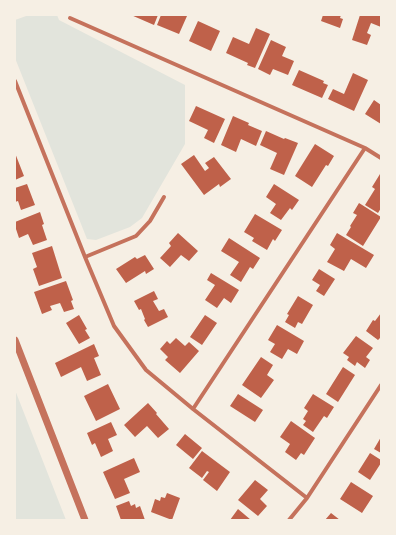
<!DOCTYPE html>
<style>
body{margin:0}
#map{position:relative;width:396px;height:535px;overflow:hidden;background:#f6efe4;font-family:"Roboto Serif",serif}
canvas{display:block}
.frame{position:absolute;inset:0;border:16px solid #f6efe4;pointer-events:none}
</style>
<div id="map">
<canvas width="396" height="535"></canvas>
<div class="frame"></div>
</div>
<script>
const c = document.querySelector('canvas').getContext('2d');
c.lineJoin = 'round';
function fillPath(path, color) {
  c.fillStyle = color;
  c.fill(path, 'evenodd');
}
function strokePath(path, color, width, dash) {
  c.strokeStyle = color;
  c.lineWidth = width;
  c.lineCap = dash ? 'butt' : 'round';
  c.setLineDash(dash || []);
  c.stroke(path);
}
fillPath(new Path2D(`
 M29 15H57L59 20 185 85V144L142 218 130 227 96 240 87 239 15 58V20Z
 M15 390 66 520H15Z`), '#e2e4dc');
fillPath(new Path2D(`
 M131 15H158L154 25Z
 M161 15H184L187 16 179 34 157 25Z
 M323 15H341L340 18 343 19 340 28 321 21Z
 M360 15H381V27L371 23 367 33 371 35 367 45 352 40Z
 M198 21 220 31 211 51 189 41Z
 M256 28 270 34 255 68 247 65 248 63 226 53 233 37 249 44Z
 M271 40 286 47 282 56 294 61 288 75 273 69 270 75 258 69Z
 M299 70 324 81 323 83 328 85 322 98 292 85Z
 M353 73 368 80 354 111 328 99 333 89 344 94Z
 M374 100 381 105V124L365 114Z
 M196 106 225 119 214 143 204 138 208 130 189 121Z
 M233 116 249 123 248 125 262 131 256 146 241 139 236 152 221 145Z
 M266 131 284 139 285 138 298 143 284 175 270 169 277 153 260 145Z
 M315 144 334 156 328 166 326 165 312 187 295 176Z
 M15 153 24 176 15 180Z
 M194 155 205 171 209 168 205 163 214 157 231 179 220 187 219 184 204 195 181 164Z
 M380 174 381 175V208L378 213 365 205 375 189 372 187Z
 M27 184 35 205 21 210 18 201 15 202V188Z
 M274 184 299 200 292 210 290 208 281 220 270 213 276 204 266 197Z
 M359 203 381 217 363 246 346 235 351 227 350 226 357 215 353 213Z
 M40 212 44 224 42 225 47 240 33 245 28 234 19 238 15 226V222Z
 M255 214 282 230 275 241 273 239 267 250 252 241 254 238 244 232Z
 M178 233 198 251 189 261 181 255 170 267 160 258 171 246 169 243Z
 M337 233 374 255 366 268 351 259 344 271 327 262 335 249 330 245Z
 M229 238 260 258 253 269 250 267 241 282 230 275 239 262 221 251Z
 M52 246 62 278 39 286 33 269 37 267 32 253Z
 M145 255 154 269 146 274 145 271 126 283 116 269 135 257 137 259Z
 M319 269 335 279 324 296 316 291 320 285 312 280Z
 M211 273 239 290 231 303 224 298 217 308 205 300 215 285 207 280Z
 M66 281 73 300 71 301 74 309 64 312 60 303 50 306 52 310 42 314 34 292Z
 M154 291 158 299 153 301 159 311 164 309 168 317 148 327 144 320 145 319 141 309 139 310 134 301Z
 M298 296 313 305 302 324 298 322 295 328 285 322 289 315 287 314Z
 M381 313V337L378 340 366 331 373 320 375 321Z
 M79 315 87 329 85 330 90 338 79 344 66 323Z
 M205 315 217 323 202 345 190 337Z
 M277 325 304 341 297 354 288 349 282 359 270 352 275 344 268 340Z
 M356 336 373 348 366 357 370 360 365 368 357 362 355 366 347 360 349 357 343 353Z
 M176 338 185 346 189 342 199 351 180 373 165 360 168 357 160 349 167 341 170 344Z
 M94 344 99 356 94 358 101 375 87 381 81 367 61 377 55 363Z
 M261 357 273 365 267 375 274 380 261 398 242 385Z
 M343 367 355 375 338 402 326 394Z
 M108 384 120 409 96 421 84 396Z
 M238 394 263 410 255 422 230 406Z
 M313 394 334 407 327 418 324 416 313 432 303 425 306 421 303 419 308 411 304 408Z
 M148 403 157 413 156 414 169 429 158 438 147 426 135 437 124 425Z
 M291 421 315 438 304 455 301 453 296 460 285 452 290 444 280 437Z
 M111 422 117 435 108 439 113 451 101 457 95 443 92 445 87 433Z
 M185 434 202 448 193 459 176 445Z
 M381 437V453L374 449Z
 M202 451 230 472 217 491 203 480 209 472 207 471 202 478 189 468Z
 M370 453 381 460V463L370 480 358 472Z
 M134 458 140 472 124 479 130 493 115 499 103 472Z
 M255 480 268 490 260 499 267 506 258 516 238 500Z
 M351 482 373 496 362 513 340 499Z
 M167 493 180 498 172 520 151 512 155 499 160 501 161 497 165 498Z
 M129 501 131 506 135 504 136 508 140 506 145 520H121L116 506Z
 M238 509 251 520H230Z
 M331 513 340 520H325Z`), '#bf614a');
strokePath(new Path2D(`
 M70 18 365 148 381 158
 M15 81 85 257 114 326 146 370 193 409 307 498
 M85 257 136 236 150 221 164 197
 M193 409 365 148
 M289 520 307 498 381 385`), '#c5725c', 4);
strokePath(new Path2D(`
 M15 340 85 520`), '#c5725c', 7);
</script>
